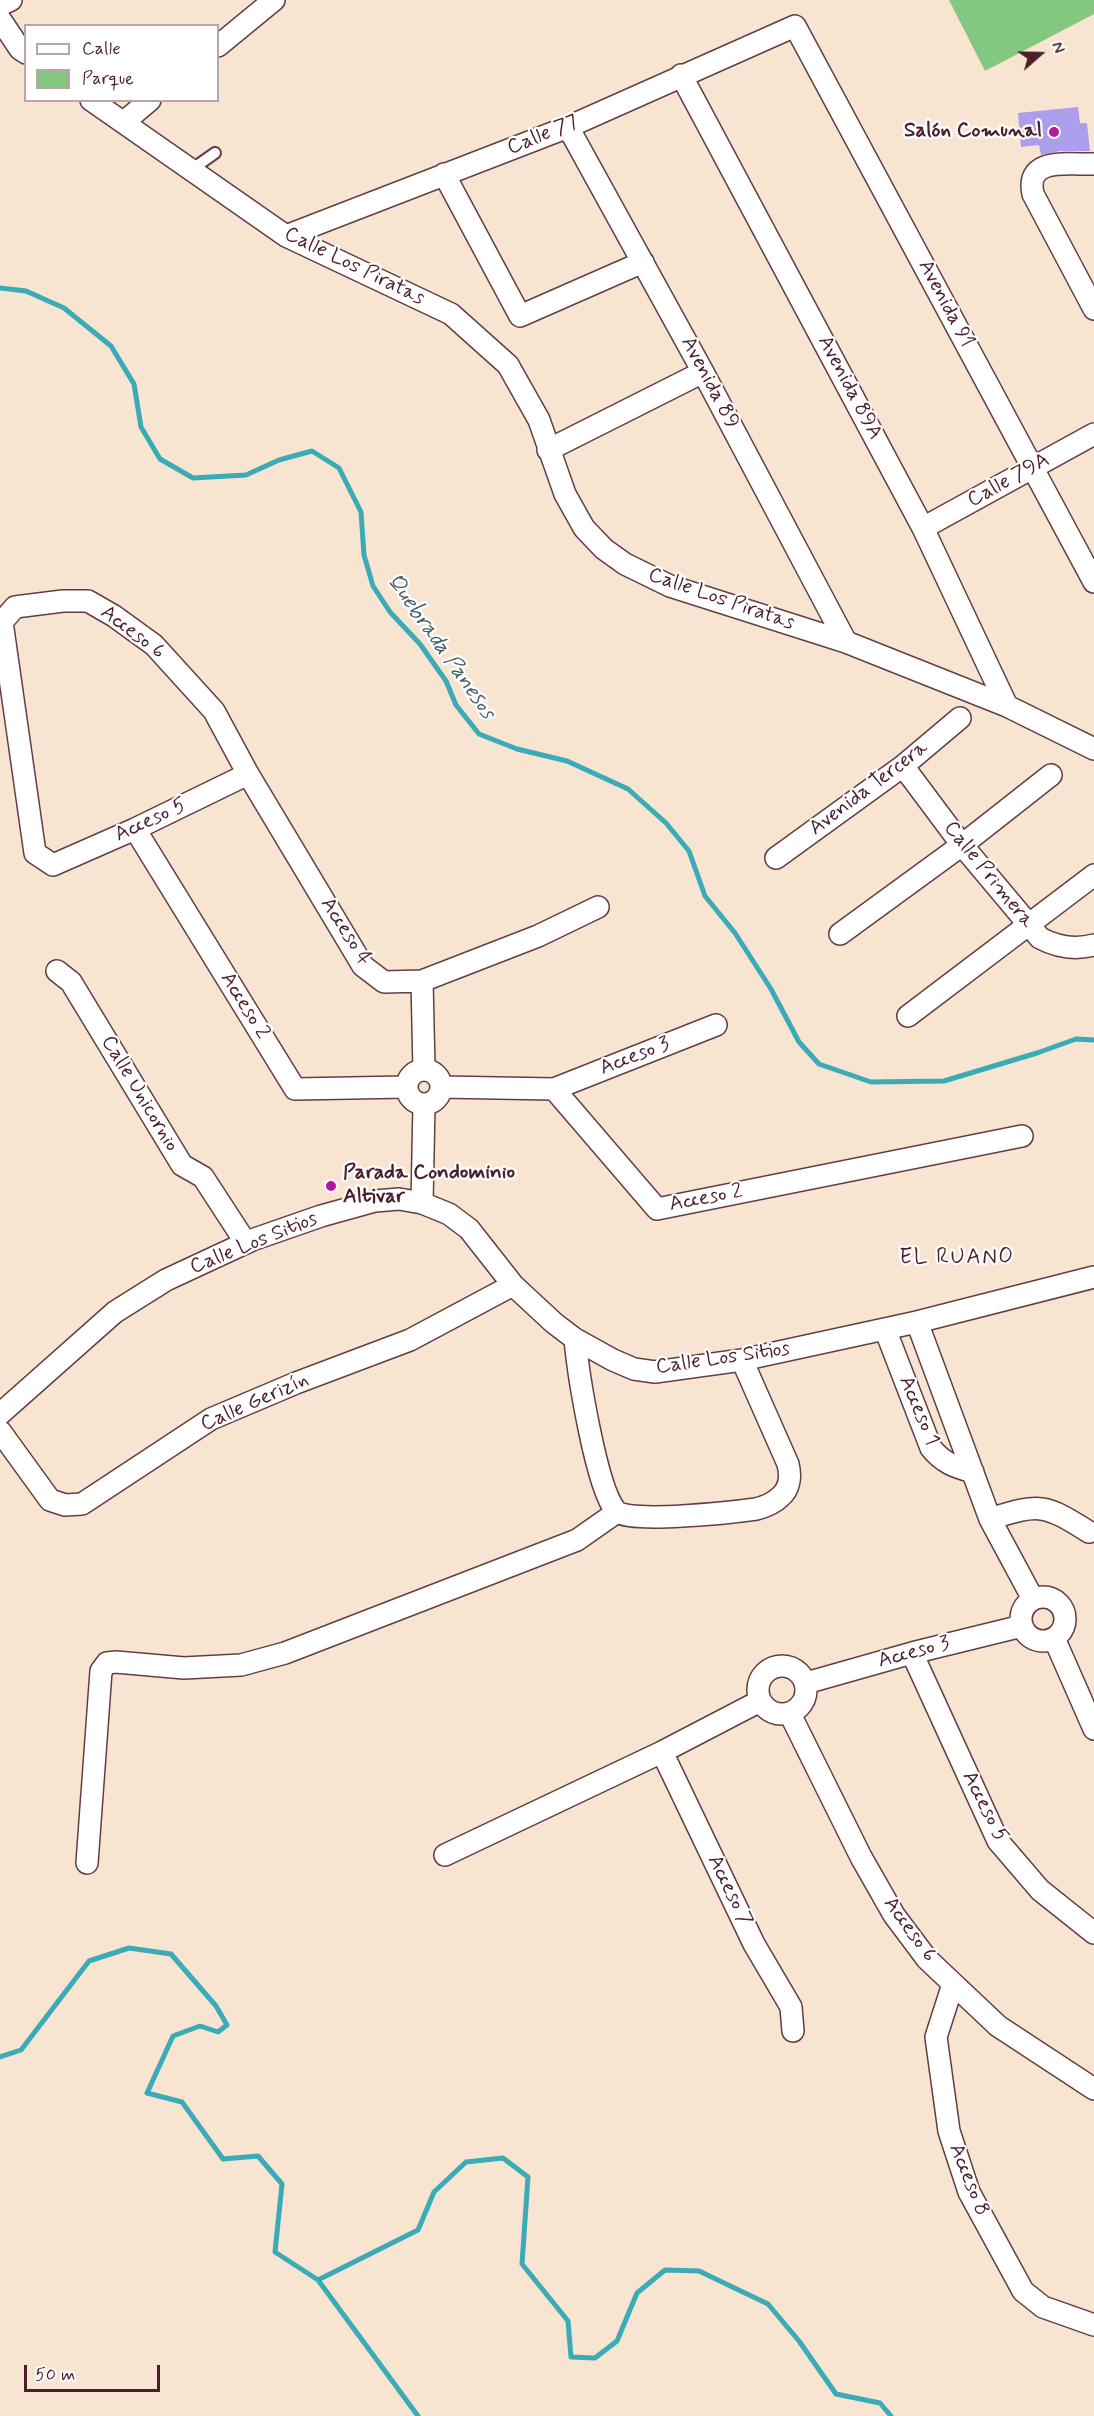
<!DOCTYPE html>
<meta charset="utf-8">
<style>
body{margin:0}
#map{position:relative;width:1094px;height:2416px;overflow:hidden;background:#f8e5d1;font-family:Mynerve,sans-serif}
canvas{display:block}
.legend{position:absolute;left:24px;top:24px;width:195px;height:78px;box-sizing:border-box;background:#fff;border:2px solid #b7a5aa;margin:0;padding:8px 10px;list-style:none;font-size:18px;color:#4a1f2b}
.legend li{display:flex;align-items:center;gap:12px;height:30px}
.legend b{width:30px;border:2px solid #b7a5aa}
.north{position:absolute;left:1010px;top:24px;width:60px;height:60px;-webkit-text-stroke:4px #fff;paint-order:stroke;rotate:70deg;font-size:16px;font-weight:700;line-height:24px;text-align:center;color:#4a1f2b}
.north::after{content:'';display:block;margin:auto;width:21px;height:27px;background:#4a1f2b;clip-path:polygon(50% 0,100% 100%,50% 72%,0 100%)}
.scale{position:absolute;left:24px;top:2365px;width:136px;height:27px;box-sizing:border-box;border:3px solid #4a1f2b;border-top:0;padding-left:8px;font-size:18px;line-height:21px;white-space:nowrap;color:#4a1f2b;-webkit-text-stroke:4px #fff;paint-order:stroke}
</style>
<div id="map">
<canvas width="1094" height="2416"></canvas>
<ul class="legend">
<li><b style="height:8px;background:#fff"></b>Calle</li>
<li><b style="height:16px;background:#84c781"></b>Parque</li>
</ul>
<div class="north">N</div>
<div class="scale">50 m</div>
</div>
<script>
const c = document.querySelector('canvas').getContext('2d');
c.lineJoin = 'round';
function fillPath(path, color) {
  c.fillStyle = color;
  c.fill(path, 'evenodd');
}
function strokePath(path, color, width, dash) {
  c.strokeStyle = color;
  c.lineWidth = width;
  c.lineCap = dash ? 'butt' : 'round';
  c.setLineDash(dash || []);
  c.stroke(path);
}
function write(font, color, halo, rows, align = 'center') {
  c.font = font + ' Mynerve,sans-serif';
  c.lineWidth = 4.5;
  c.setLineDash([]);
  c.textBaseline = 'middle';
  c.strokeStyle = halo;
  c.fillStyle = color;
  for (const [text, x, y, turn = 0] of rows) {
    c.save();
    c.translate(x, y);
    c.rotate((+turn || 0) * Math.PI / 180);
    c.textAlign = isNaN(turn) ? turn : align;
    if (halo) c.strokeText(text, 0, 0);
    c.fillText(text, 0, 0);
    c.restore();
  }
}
fillPath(new Path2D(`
 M949 0H1094V14L985 71Z`), '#84c781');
strokePath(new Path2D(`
 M0 288 26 291 64 308 111 346 134 384 141 427 160 459 193 478 246 475 279 460 312 451 339 468 361 512 364 555 373 586 390 612 420 644 446 681 456 705 479 734 517 749 567 761 628 789 666 823 689 851 705 896 735 933 771 989 799 1042 819 1064 871 1082 944 1081 1037 1053 1076 1039 1094 1040
 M0 2057 21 2050 89 1961 129 1948 171 1954 216 2006 227 2025 218 2032 200 2026 173 2036 147 2093 182 2102 223 2159 258 2156 282 2184 275 2252 318 2280 418 2416
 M318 2280 418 2230 434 2192 466 2162 503 2158 528 2177 522 2264 568 2321 571 2357 595 2358 617 2341 637 2293 665 2270 699 2271 768 2304 799 2341 836 2394 880 2403 891 2416`), '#3babb7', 5);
fillPath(new Path2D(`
 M1078 107 1080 123H1087L1090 151H1060L1041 155 1039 145 1021 147 1018 113Z`), '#ab9feb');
const lane = new Path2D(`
 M191 170 215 153`);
const street = new Path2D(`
 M0 5 11 0
 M0 19 20 49 26 53
 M218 46 274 0
 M681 75 923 528 1007 706
 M91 100 286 236 451 314 508 365 539 420 565 494 584 528 604 549 625 564 670 586 846 642 1007 706 1094 749
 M124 122 150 100
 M568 127 703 372 846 642
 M1094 164C1069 165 1025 156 1033 194L1094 309
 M444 174 520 316 643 262
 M286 236 568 127 795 26 1094 582
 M548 450 703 372
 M923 528 1094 434
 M903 766 962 845 1040 938C1057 947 1075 950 1094 945
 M248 774 135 829 53 865 35 853 2 622 15 607 63 601H88L114 616 154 645 214 711 248 774 363 966 384 982 422 981 538 936 598 907
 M135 829 295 1089 406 1087
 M776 858 903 766 960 718
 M840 934 962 845 1051 775
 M57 971 71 982 182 1165 203 1177 246 1243
 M422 981 424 1069
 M908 1016 1094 875
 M407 1087a17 17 0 1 1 34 0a17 17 0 1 1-34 0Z
 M441 1087 554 1089 657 1209 1022 1136
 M554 1089 716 1025
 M422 1203 424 1104
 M917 1322 990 1519 1033 1599
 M885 1329 931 1448C943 1463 955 1467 973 1472
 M575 1339C578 1372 596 1488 616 1511 628 1524 735 1512 756 1509 764 1507 774 1503 780 1497 790 1489 791 1476 788 1464L742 1360
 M0 1414 115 1312 166 1280 252 1240 321 1216 375 1201 399 1199 422 1203 449 1214 469 1229 513 1285 554 1323 575 1339 613 1360 634 1369 655 1372 742 1360 917 1322 1094 1277
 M0 1431 50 1500 65 1505 82 1504 211 1419 296 1383 410 1340 513 1285
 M990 1519C1041 1503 1044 1504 1089 1532
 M1021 1619a22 22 0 1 1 44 0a22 22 0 1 1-44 0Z
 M1054 1638 1094 1729
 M912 1653 998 1841 1040 1890 1094 1933
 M758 1690a24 24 0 1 1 48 0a24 24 0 1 1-48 0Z
 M806 1683 912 1653 1022 1626
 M790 1714 861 1857 894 1915 927 1959 998 2026 1094 2089
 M662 1752 754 1944 791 2007 793 2031
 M445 1855 662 1752 760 1701
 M87 1863 101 1671 107 1663 116 1662 184 1668 241 1665 285 1653 577 1540 617 1512
 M953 1984 936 2037 949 2131 969 2192 1023 2291 1043 2307 1094 2325`);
strokePath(lane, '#643d44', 14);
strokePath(street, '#643d44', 24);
strokePath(lane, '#fff', 10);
strokePath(street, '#fff', 21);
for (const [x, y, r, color] of [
 [1054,132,6,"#b5179e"],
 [331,1186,6,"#b5179e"]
]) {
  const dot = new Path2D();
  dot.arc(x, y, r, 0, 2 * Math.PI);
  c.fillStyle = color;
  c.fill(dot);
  strokePath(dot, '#fff', 2);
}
write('bold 21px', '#4a1f2b', '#fff', [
 ["Salón Comunal",1042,132],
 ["Parada Condominio",343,1174,"left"],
 ["Altivar",343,1198,"left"]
], 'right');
write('21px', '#4a1f2b', '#fff', [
 ["Calle 77",543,136,-22],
 ["Calle Los Piratas",354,267,26],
 ["Avenida 91",945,304,62],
 ["Avenida 89",709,383,62],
 ["Avenida 89A",849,388,62],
 ["Calle 79A",1009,481,-29],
 ["Calle Los Piratas",721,600,19],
 ["Acceso 6",132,633,37],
 ["Avenida Tercera",869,789,-37],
 ["Acceso 5",151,821,-25],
 ["Calle Primera",988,875,51],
 ["Acceso 4",345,932,57],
 ["Acceso 2",244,1006,58],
 ["Acceso 3",635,1057,-21],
 ["Calle Unicornio",139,1094,59],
 ["Acceso 2",706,1199,-11],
 ["Calle Los Sitios",254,1244,-22],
 ["Calle Los Sitios",723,1359,-8],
 ["Calle Gerizín",255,1403,-24],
 ["Acceso 1",918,1411,67],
 ["Acceso 3",914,1653,-15],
 ["Acceso 5",984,1807,63],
 ["Acceso 7",729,1891,64],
 ["Acceso 6",909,1930,54],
 ["Acceso 8",968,2180,68]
]);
write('italic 22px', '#435e6a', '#fff', [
 ["Quebrada Panesos",440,647,55]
]);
c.letterSpacing = '1.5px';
write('22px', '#4a1f2b', '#fff', [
 ["EL RUANO",957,1258]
]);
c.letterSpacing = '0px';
</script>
